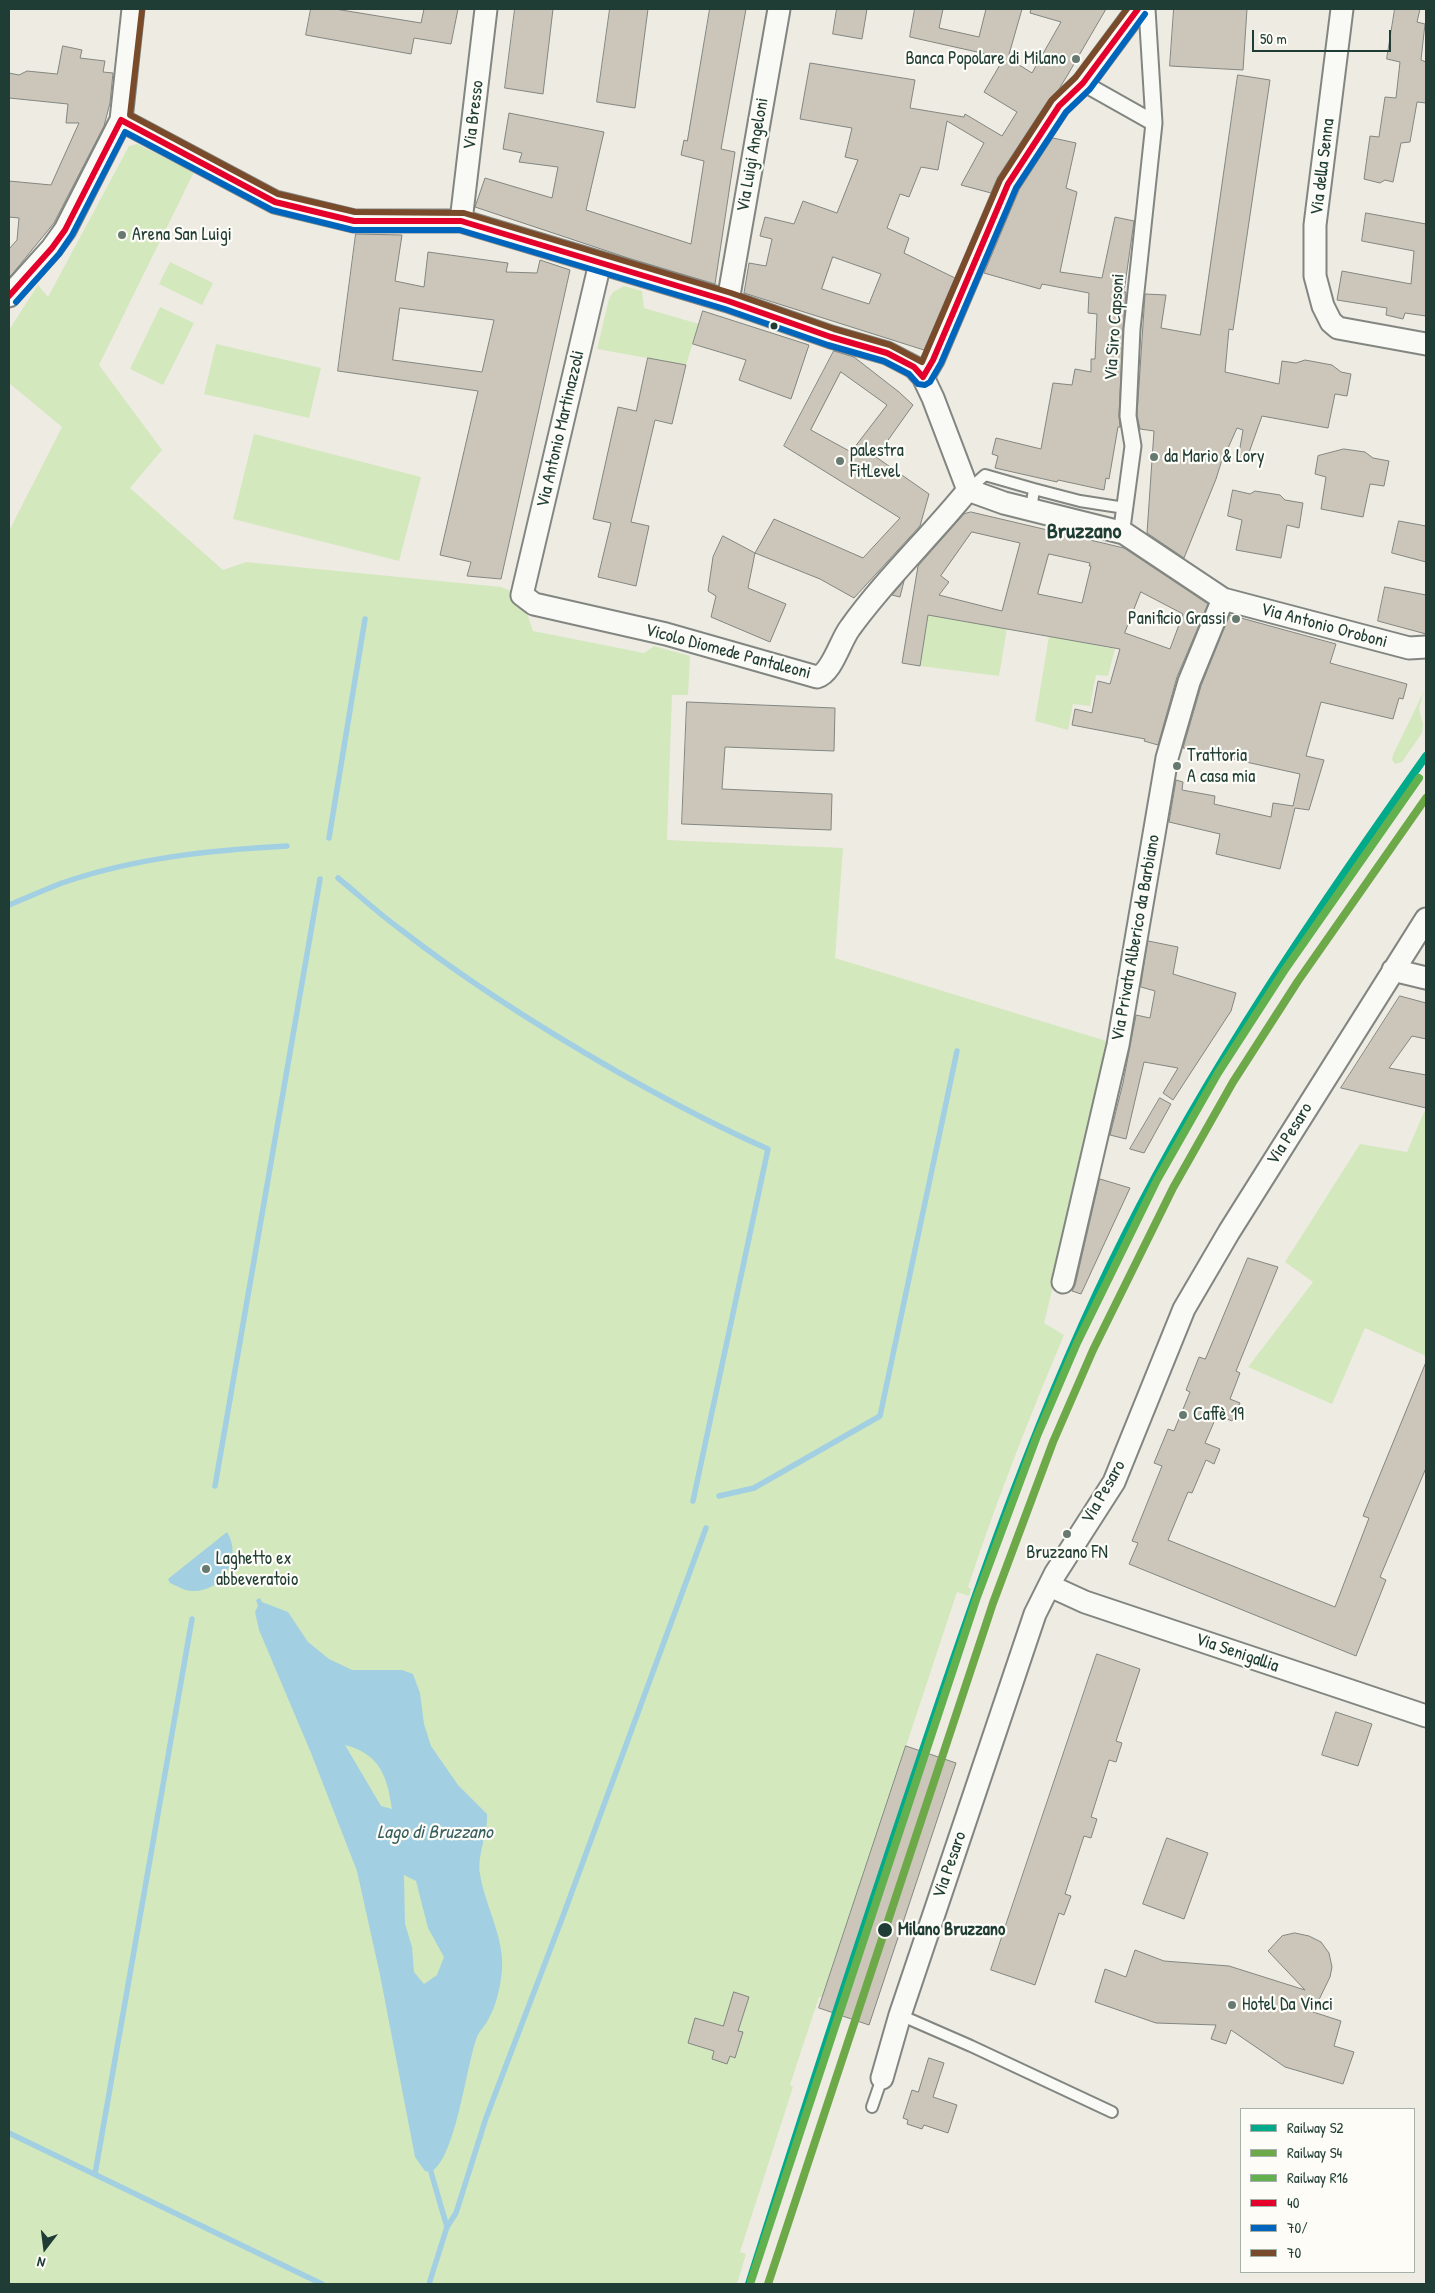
<!DOCTYPE html>
<meta charset="utf-8">
<style>
body{margin:0}
#map{position:relative;width:1435px;height:2293px;overflow:hidden;background:#eeebe3;font-family:"Patrick Hand",sans-serif}
canvas{display:block}
.frame{position:absolute;inset:0;border:10px solid #1f3d34;pointer-events:none}
.legend{position:absolute;left:1240px;top:2108px;width:175px;height:165px;box-sizing:border-box;background:#fdfcf7;border:1px solid #a4b0a9;margin:0;padding:6px 9px;list-style:none;font-size:15px;color:#1f3d34}
.legend li{display:flex;align-items:center;gap:10px;height:25px}
.legend b{width:25px;border:1px solid #a4b0a9}
.north{position:absolute;left:20px;top:2223px;width:50px;height:50px;-webkit-text-stroke:4px #fdfcf7;paint-order:stroke;rotate:195deg;font-size:14px;font-weight:700;line-height:20px;text-align:center;color:#1f3d34}
.north::after{content:'';display:block;margin:auto;width:18px;height:22px;background:#1f3d34;clip-path:polygon(50% 0,100% 100%,50% 72%,0 100%)}
.scale{position:absolute;left:1252px;top:30px;width:139px;height:22px;box-sizing:border-box;border:2px solid #1f3d34;border-top:0;padding-left:6px;font-size:15px;line-height:18px;white-space:nowrap;color:#1f3d34;-webkit-text-stroke:4px #fdfcf7;paint-order:stroke}
</style>
<div id="map">
<canvas width="1435" height="2293"></canvas>
<div class="frame"></div>
<ul class="legend">
<li><b style="height:6px;background:#00aa8a"></b>Railway S2</li>
<li><b style="height:6px;background:#6ea949"></b>Railway S4</li>
<li><b style="height:6px;background:#62b04e"></b>Railway R16</li>
<li><b style="height:6px;background:#e4002b"></b>40</li>
<li><b style="height:6px;background:#0065bd"></b>70/</li>
<li><b style="height:6px;background:#7a4b2a"></b>70</li>
</ul>
<div class="north">N</div>
<div class="scale">50 m</div>
</div>
<script>
const c = document.querySelector('canvas').getContext('2d');
c.lineJoin = 'round';
function fillPath(path, color) {
  c.fillStyle = color;
  c.fill(path, 'evenodd');
}
function strokePath(path, color, width, dash) {
  c.strokeStyle = color;
  c.lineWidth = width;
  c.lineCap = dash ? 'butt' : 'round';
  c.setLineDash(dash || []);
  c.stroke(path);
}
function write(font, color, halo, rows, align = 'center') {
  c.font = font + ' "Patrick Hand",sans-serif';
  c.lineWidth = 4.5;
  c.setLineDash([]);
  c.textBaseline = 'middle';
  c.strokeStyle = halo;
  c.fillStyle = color;
  for (const [text, x, y, turn = 0] of rows) {
    c.save();
    c.translate(x, y);
    c.rotate((+turn || 0) * Math.PI / 180);
    c.textAlign = isNaN(turn) ? turn : align;
    if (halo) c.strokeText(text, 0, 0);
    c.fillText(text, 0, 0);
    c.restore();
  }
}
fillPath(new Path2D(`
 M137 144 194 172 99 365 162 450 130 488 223 570 246 562 501 587 521 595 533 631 644 653 654 646 690 656 688 695H672L667 840 843 848 835 958 1113 1043 1044 1323 1064 1335C1029 1418 996 1502 968 1587L971 1589 969 1596 957 1592 823 1997H819L790 2085 793 2087 740 2252 746 2254 737 2284H9V531L62 427 9 383V330L38 285 48 297 129 146Z
 M170 262 213 283 202 305 159 284Z
 M624 286 642 291 644 308 699 324 686 365 597 349 609 299 613 292Z
 M160 307 194 323 163 385 130 369Z
 M216 344 321 368 309 418 204 394Z
 M254 434 421 477 399 561 233 519Z
 M928 615 1007 628 999 676 920 666Z
 M1049 636 1115 649 1108 676 1096 675 1090 706 1073 704 1068 730 1035 721Z
 M1424 691 1419 709 1423 724 1422 733 1402 762 1395 764 1392 760 1393 755Z
 M1424 1112H1426V1356L1365 1328 1332 1404 1248 1367 1313 1282 1285 1262 1360 1144 1407 1152Z`), '#d4e8be');
fillPath(new Path2D(`
 M227 1532C243 1558 223 1592 192 1591 185 1591 177 1586 170 1583L168 1579Z
 M260 1598 262 1602 288 1612 308 1642 329 1659 352 1670H402L413 1674 420 1693 424 1724 431 1746 458 1785 487 1814C488 1835 477 1854 480 1874 485 1906 505 1938 502 1971 500 1987 497 2004 489 2018 486 2025 480 2030 477 2037 466 2066 456 2158 431 2172L425 2171 415 2157 380 1975 357 1871 311 1753 259 1630 255 1612 258 1606 256 1600ZM345 1745C380 1754 387 1776 392 1809L381 1806ZM404 1875 416 1881 428 1928 444 1957 437 1975 424 1984 414 1972 412 1947 405 1924Z`), '#a2d0e2');
strokePath(new Path2D(`
 M329 838 365 619
 M338 878C359 895 378 913 400 929 468 982 541 1028 616 1071 665 1099 716 1126 768 1149L693 1501
 M9 905C26 898 44 890 62 883 134 858 211 850 287 846
 M215 1486 320 879
 M719 1496 754 1488 880 1416 957 1051
 M9 2133 322 2284
 M431 2172 447 2227
 M95 2174 192 1619
 M429 2284 447 2227 456 2213 486 2118 563 1916 706 1528`), '#a2d0e2', 5.5);
const building = new Path2D(`
 M311 9H335L421 23 424 9H458L451 44 414 38 411 54 306 35Z
 M515 9H553L543 94 505 88Z
 M610 9H648L635 108 597 102Z
 M710 9H746L721 149 735 152 715 284 628 258 475 207 485 178 552 198 558 167 519 162 522 153 503 149 509 113 604 132 586 210 691 244 704 161 681 155 684 140 687 141Z
 M837 9H867L862 39 833 34Z
 M915 9H943L939 28 979 37 986 9H1022L1008 58 1032 73 1061 22 1030 13 1031 9H1106L1067 76 1059 89 1049 99 998 177 991 193 961 185 984 143 947 121 938 170 921 167 909 197 900 194 887 228 909 238 904 253 955 278 924 350 744 293 749 263 766 266 772 239 760 236 765 217 794 224 803 201 837 213 858 160 845 157 852 128 800 119 810 63 915 80 910 108 964 117 965 114 1002 136 1017 112 984 92 1004 58 910 37ZM833 257 881 274 869 304 822 289Z
 M1174 9H1247L1243 70 1170 66Z
 M1395 9H1420L1417 22 1425 24 1421 60 1426 62V103L1417 102 1410 142 1401 143 1393 182 1385 180 1380 183 1364 179 1370 136 1379 137 1385 97 1396 98 1400 62 1387 59Z
 M63 46 82 50 80 58 105 61 103 72 113 73 110 103 104 126 54 223 9 278V249L17 240 19 218 9 217V181L51 185 79 123H66L68 104 9 98V73L19 75 27 71 57 74Z
 M1238 75 1270 80 1233 330 1229 329 1225 372 1279 384 1282 361 1296 363 1305 360 1332 365 1341 372 1351 374 1347 396 1335 394 1328 428 1262 416 1246 461 1238 459 1243 430 1237 428 1228 448 1226 447 1216 479 1184 558 1147 533 1154 431 1140 429 1137 415 1145 294 1166 295 1161 328 1200 335Z
 M1053 138 1076 143 1066 188 1077 192 1060 272 1102 278 1115 217 1134 221 1124 292H1126L1123 329 1119 416 1120 427H1118L1109 479 1106 478 1104 490 1058 480 1057 482 995 468 998 456 992 454 996 438 1041 449 1053 383 1072 385 1075 369 1091 372V359H1095L1097 314 1088 313 1089 293 1042 284 1040 289 984 273 1019 190Z
 M1366 213 1426 224V316L1405 313 1403 319 1386 315 1387 308 1337 300 1342 271 1411 284 1414 251 1362 241Z
 M356 234 402 235 395 281 424 287 428 252 508 263 506 272 537 273 540 260 570 270 501 579 467 576 471 562 440 555 478 391 338 371ZM400 308 494 320 482 372 393 360Z
 M703 311 809 345 791 399 739 380 746 360 693 344Z
 M834 351 854 357 899 392 913 405 876 457 929 494 920 526 854 598 820 579 755 553 774 519 863 558 900 518 784 446ZM841 372 887 405 851 452 811 430Z
 M648 358 686 365 672 424 655 420 631 522 649 526 636 586 598 577 611 523 593 519 618 407 636 411Z
 M1344 449 1365 452 1373 458 1389 461 1384 486 1370 484 1363 517 1321 509 1326 477 1315 474 1318 456Z
 M1233 490 1250 494 1255 491 1280 495 1285 500 1303 503 1299 528 1287 525 1281 558 1236 550 1242 520 1228 516Z
 M971 512 1124 548 1208 604 1177 677 1158 745 1144 741 1145 739 1072 725 1075 709 1092 713 1098 681 1110 684 1120 649 928 615 920 666 902 663 918 566 964 514ZM972 532 1020 543 1002 611 939 595 949 582 941 576ZM1049 554 1090 563 1089 566H1091L1082 603 1038 594ZM1141 592 1183 614 1170 649 1125 633Z
 M1399 521 1426 526V562L1392 553Z
 M723 536 755 553 748 588 786 604 770 642 711 617 716 596 708 591 713 557Z
 M904 581 900 597 892 595 902 583Z
 M1385 587 1426 595V634L1378 621Z
 M1230 615 1336 644 1330 663 1407 684 1403 699 1399 698 1393 719 1321 702 1306 756 1324 760 1309 810 1295 808 1280 869 1216 854 1220 834 1169 822 1176 780 1183 782 1182 790 1215 796 1214 804 1271 817 1273 803 1293 806 1300 774 1183 748 1201 686Z
 M687 702 835 708 834 751 725 747 722 789 832 794 831 830 682 824Z
 M1148 941 1178 947 1173 974 1236 993 1231 1011 1173 1100 1163 1093 1178 1068 1144 1062 1126 1139 1110 1135 1123 1083 1136 1015 1150 1018 1155 991 1141 987Z
 M1400 996 1426 1003V1039L1412 1036 1389 1068 1426 1075V1108L1341 1088Z
 M1160 1098 1171 1104 1144 1153 1130 1149Z
 M1100 1179 1130 1188 1081 1294 1072 1291 1075 1285Z
 M1248 1258 1278 1267 1236 1371 1240 1373 1230 1399 1240 1403 1232 1421 1217 1415 1205 1443 1220 1449 1214 1464 1206 1460 1192 1493 1188 1492 1168 1540 1335 1607 1369 1518 1363 1516 1426 1362V1468L1380 1577 1386 1580 1356 1656 1129 1564 1138 1543 1132 1541 1162 1466 1154 1463 1168 1429 1174 1431 1190 1392 1186 1390 1199 1357 1205 1359Z
 M1097 1654 1140 1669 1116 1741 1122 1743 1116 1762 1109 1760 1091 1817 1097 1819 1091 1838 1084 1836 1065 1894 1071 1896 1064 1915 1059 1913 1035 1985 991 1970Z
 M1336 1712 1372 1724 1358 1766 1322 1755Z
 M906 1746 956 1763 869 2025 819 2008Z
 M1167 1838 1208 1853 1184 1919 1143 1904Z
 M1295 1933 1309 1936 1321 1942 1329 1953 1332 1967 1330 1977 1313 2012 1341 2021 1334 2046 1354 2052 1343 2084 1285 2067 1231 2030 1226 2044 1211 2039 1216 2025 1156 2023 1095 2002 1105 1969 1126 1977 1135 1950 1164 1961 1229 1966 1305 1990 1268 1951 1282 1936Z
 M734 1992 749 1997 738 2031 743 2032 735 2058 730 2056 727 2064 712 2059 714 2051 688 2043 695 2018 723 2026Z
 M929 2058 944 2063 933 2097 957 2105 948 2133 924 2125 922 2129 907 2124 908 2120 903 2118 912 2090 918 2092Z`);
fillPath(building, '#cbc6b9');
strokePath(building, '#828681', 1);
const service = new Path2D(`
 M1034 489 1080 501 1125 508
 M968 490 985 475 1034 489 1031 510
 M900 2015 971 2046 1112 2112
 M872 2107 882 2078`);
const pedestrian = new Path2D(`
 M1083 83 1154 123
 M1124 533 1122 528 1133 446 1128 416 1132 329 1154 123 1147 9`);
const minor = new Path2D(`
 M1342 9 1315 225V276L1323 306 1331 322 1338 328 1426 344
 M121 120 275 202 354 221H461L728 301 831 337 887 353 914 367 923 377 933 398 968 490
 M461 221 486 9
 M600 263 522 595 534 604 666 634 817 677C832 673 840 641 850 628 885 579 930 537 968 490
 M9 296 52 248 65 230 121 120 133 9
 M728 301 779 9
 M923 377 933 360 1008 184 1059 106 1083 83 1138 9
 M968 490 1004 503 1124 533 1223 599 1409 648 1426 647
 M1393 970 1426 978
 M1063 1282 1118 1045 1167 758 1189 682 1223 599
 M1050 1586 1085 1602 1426 1716
 M882 2078 900 2015 1035 1614 1055 1574 1114 1482 1184 1309 1229 1232 1426 919`);
strokePath(service, '#828681', 14);
strokePath(pedestrian, '#828681', 19);
strokePath(minor, '#828681', 25);
strokePath(service, '#f9f9f6', 10);
strokePath(pedestrian, '#f9f9f6', 15);
strokePath(minor, '#f9f9f6', 21);
strokePath(new Path2D(`
 M9 296 52 248 65 230 121 120 275 202 354 221H461L728 301 831 337 887 353 914 367 923 377 933 360 1008 184 1059 106 1083 83 1138 9`), '#e4002b', 6);
strokePath(new Path2D(`
 M16 302 59 254 72 235 125 132 272 210 353 230H460L725 309 828 345 884 361 909 374 918 384 925 385 930 382 941 363 1016 188 1066 112 1090 89 1145 14`), '#0065bd', 6);
strokePath(new Path2D(`
 M142 10 130 115 278 194 355 212 464 213 731 293 834 329 890 345 922 362 1000 180 1052 100 1076 77 1127 9`), '#7a4b2a', 6);
strokePath(new Path2D(`
 M749 2284C804 2109 861 1935 919 1762 979 1582 1040 1404 1125 1235 1210 1066 1317 910 1426 756`), '#00aa8a', 8);
strokePath(new Path2D(`
 M768 2284 993 1603 1053 1442 1093 1350 1173 1188 1233 1082 1298 981 1426 798`), '#6ea949', 8);
strokePath(new Path2D(`
 M751 2281 977 1597 1037 1436 1077 1343 1157 1180 1218 1073 1284 971 1419 778`), '#62b04e', 8);
for (const [x, y, r, color] of [
 [1076,59,5,"#677a71"],
 [122,235,5,"#677a71"],
 [774,326,4.5,"#1f3d34"],
 [1154,457,5,"#677a71"],
 [840,461,5,"#677a71"],
 [1236,619,5,"#677a71"],
 [1177,766,5,"#677a71"],
 [1183,1415,5,"#677a71"],
 [1067,1534,5,"#677a71"],
 [206,1569,5,"#677a71"],
 [885,1930,8,"#1f3d34"],
 [1232,2005,5,"#677a71"]
]) {
  const dot = new Path2D();
  dot.arc(x, y, r, 0, 2 * Math.PI);
  c.fillStyle = color;
  c.fill(dot);
  strokePath(dot, '#fdfcf7', 2);
}
write('18px', '#1f3d34', '#fdfcf7', [
 ["Banca Popolare di Milano",1066,59,"right"],
 ["Arena San Luigi",132,235],
 ["palestra",850,451],
 ["FitLevel",850,472],
 ["da Mario & Lory",1164,457],
 ["Panificio Grassi",1226,619,"right"],
 ["Trattoria",1187,756],
 ["A casa mia",1187,777],
 ["Caffè 19",1193,1415],
 ["Bruzzano FN",1067,1553,"center"],
 ["Laghetto ex",216,1559],
 ["abbeveratoio",216,1580],
 ["Hotel Da Vinci",1242,2005]
], 'left');
write('18px', '#1f3d34', '#fdfcf7', [
 ["Via Bresso",474,115,-83],
 ["Via Luigi Angeloni",753,155,-80],
 ["Via della Senna",1323,167,-83],
 ["Via Siro Capsoni",1115,327,-86],
 ["Via Antonio Martinazzoli",561,429,-77],
 ["Via Antonio Oroboni",1324,626,15],
 ["Vicolo Diomede Pantaleoni",728,652,15],
 ["Via Privata Alberico da Barbiano",1136,938,-80],
 ["Via Pesaro",1290,1134,-58],
 ["Via Pesaro",1104,1492,-60],
 ["Via Senigallia",1237,1653,19],
 ["Via Pesaro",950,1865,-71]
]);
write('bold 18px', '#1f3d34', '#fdfcf7', [
 ["Milano Bruzzano",898,1930]
], 'left');
write('italic 19px', '#385f60', '#fdfcf7', [
 ["Lago di Bruzzano",435,1833]
]);
write('bold 22px', '#1f3d34', '#fdfcf7', [
 ["Bruzzano",1084,532]
]);
</script>
